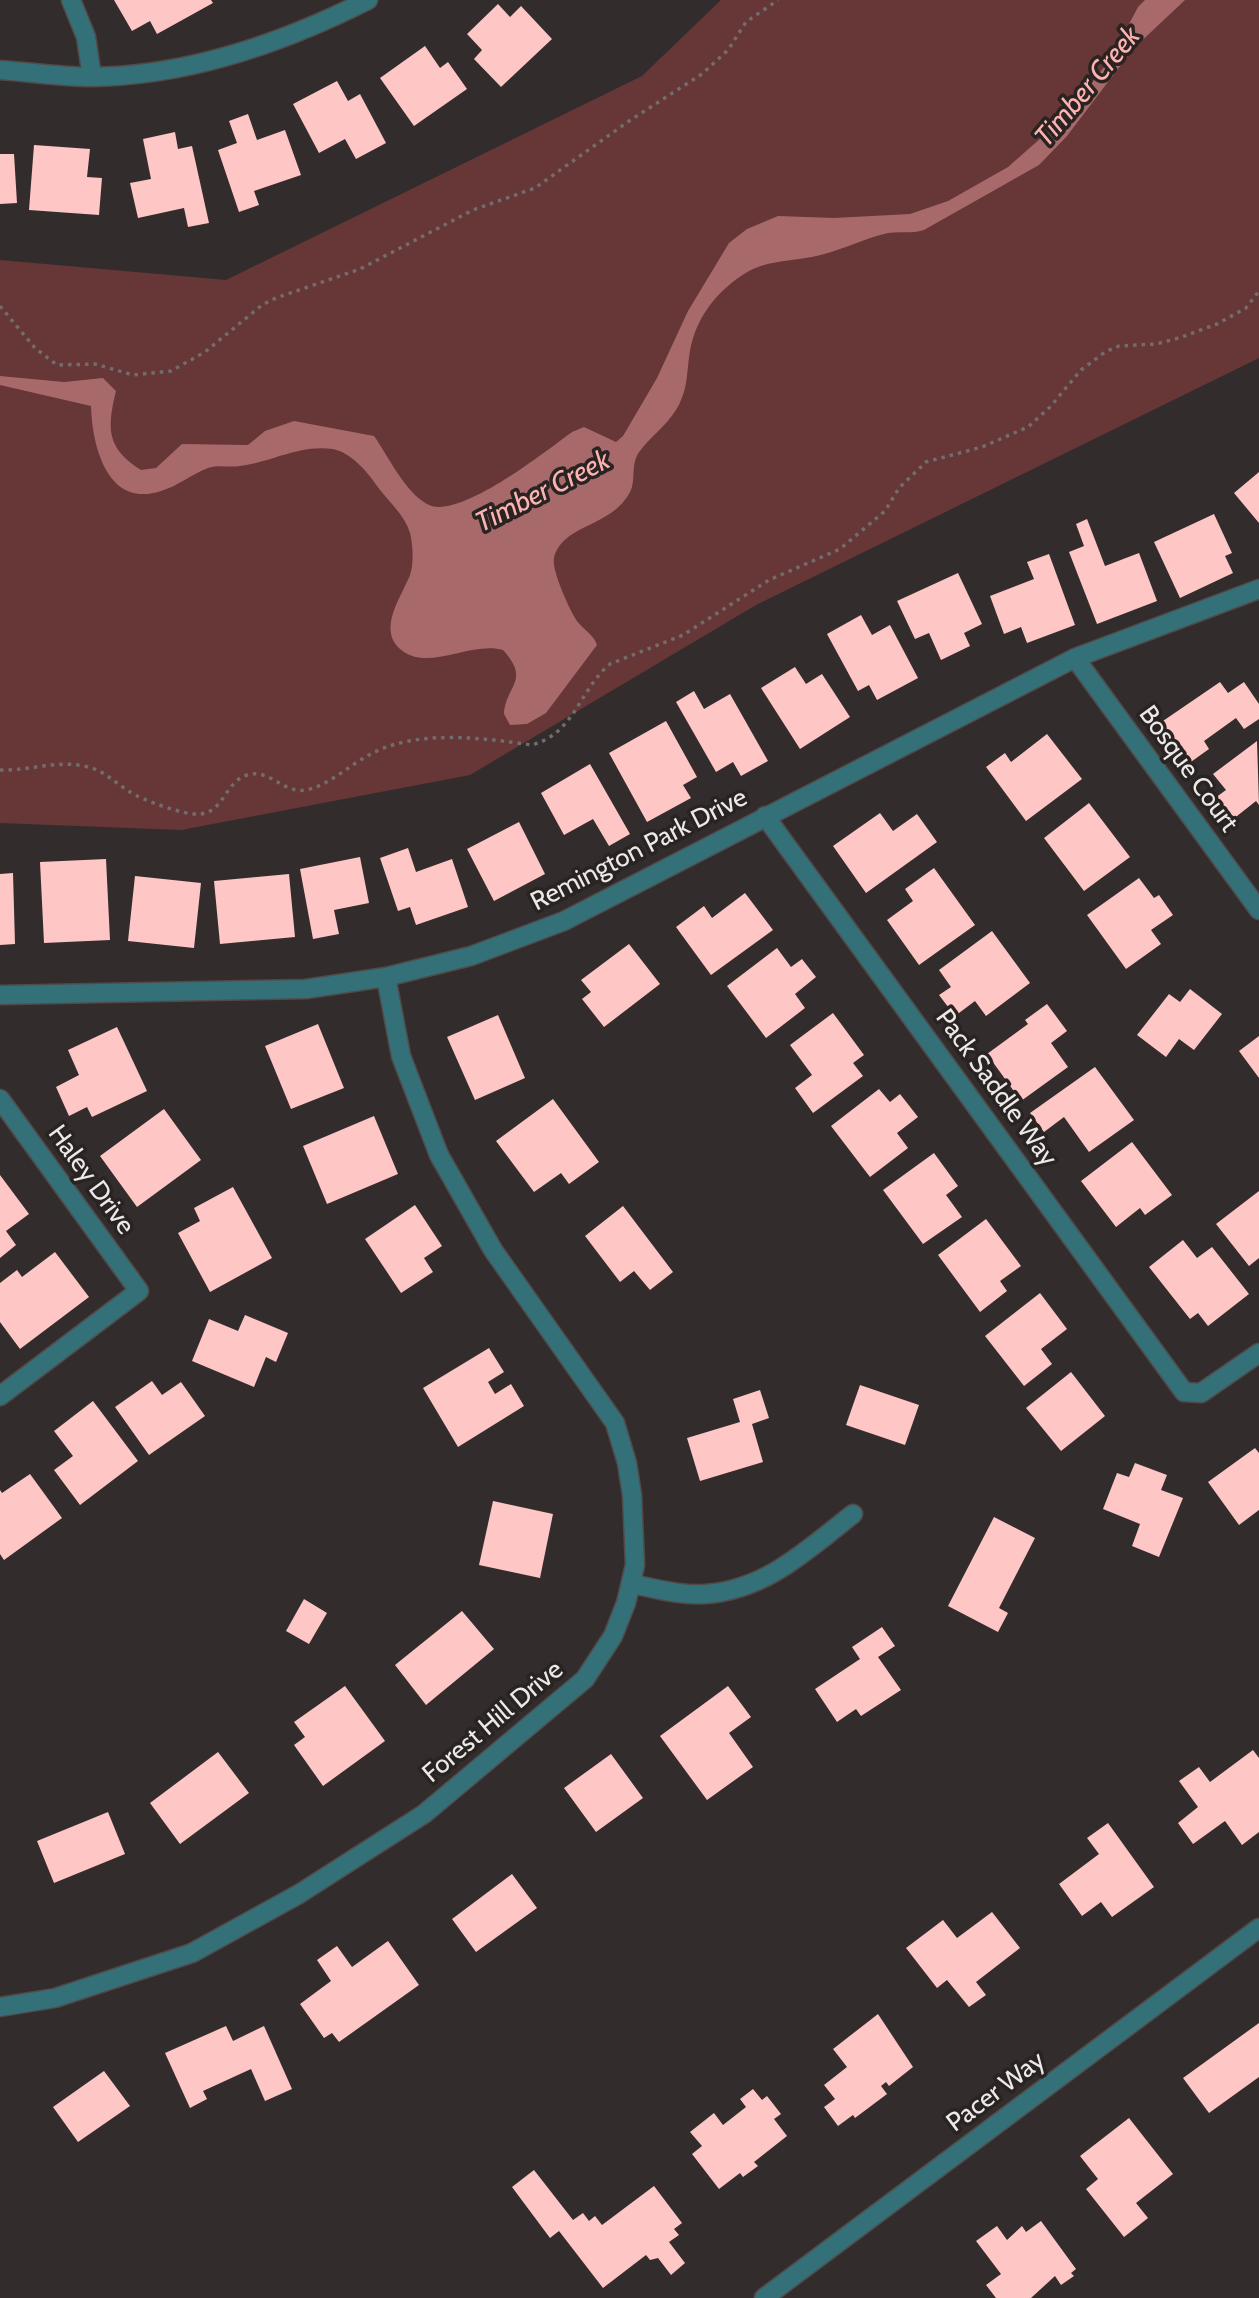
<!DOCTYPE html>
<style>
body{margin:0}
canvas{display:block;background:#332c2c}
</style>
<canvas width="1259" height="2298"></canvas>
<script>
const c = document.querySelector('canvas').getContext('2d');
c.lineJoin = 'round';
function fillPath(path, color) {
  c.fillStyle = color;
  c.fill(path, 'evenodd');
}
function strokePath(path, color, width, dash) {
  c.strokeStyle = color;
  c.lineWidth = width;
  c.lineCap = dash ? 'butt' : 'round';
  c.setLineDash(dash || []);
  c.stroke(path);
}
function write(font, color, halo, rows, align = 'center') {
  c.font = font + ' Cabin,sans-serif';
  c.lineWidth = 7;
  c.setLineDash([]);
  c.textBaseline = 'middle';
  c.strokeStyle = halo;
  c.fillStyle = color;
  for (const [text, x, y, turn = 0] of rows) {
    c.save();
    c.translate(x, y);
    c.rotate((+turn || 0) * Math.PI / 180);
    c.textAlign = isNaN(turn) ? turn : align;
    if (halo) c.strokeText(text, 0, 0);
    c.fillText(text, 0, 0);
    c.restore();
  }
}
fillPath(new Path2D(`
 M721 0H1259V358L756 605 470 775 181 830 0 823V260L226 280 642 76Z`), '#673637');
fillPath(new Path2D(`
 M1145 0H1185L1133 49 1067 136 1039 165 924 230C911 234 900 231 888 233 862 239 838 252 812 257 786 262 764 260 741 276 712 296 693 323 689 358 687 372 687 387 681 400 672 424 643 441 636 458 632 468 635 480 631 490 613 528 563 523 554 558 551 569 570 611 577 621 584 630 594 635 597 645L546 713 527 724 510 725 504 714C506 685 531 681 503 650 472 641 431 670 404 652 375 632 401 598 410 575 414 564 413 545 410 533 405 515 388 501 377 486 367 471 351 453 333 449 300 444 271 462 240 466 229 468 218 464 208 468 192 474 178 486 161 491 107 509 92 445 91 406L0 385V376L64 382 103 378 116 391C107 428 106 448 141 470L156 468 182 444 248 445 265 431 294 421 374 436C389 457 404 491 427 504 457 522 546 451 572 432L584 427 616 442 623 436 657 378 688 311 729 243 747 229 778 216 834 218 910 214 948 201 1008 167 1066 116 1111 58 1138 7Z`), '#a8696a');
fillPath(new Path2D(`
 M114 0H211L213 3 157 34 150 21 132 31Z
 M498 4 510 17 521 6 552 39 501 87 474 59 482 50 467 34Z
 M425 46 440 68 448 62 467 89 414 126 380 78Z
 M337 81 348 101 360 94 386 143 356 159 345 139 319 153 293 104Z
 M248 114 257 140 285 130 301 175 254 191 259 205 239 212 218 150 237 143 229 121Z
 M175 132 178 149 192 146 209 223 188 227 184 208 138 218 130 183 151 179 143 139Z
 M34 145 90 149 87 177 102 178 99 215 29 210Z
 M0 154H14L17 203 0 204Z
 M1259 472V523L1234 493Z
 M1214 514 1232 553 1225 556 1233 573 1180 598 1154 542Z
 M1087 519 1105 566 1139 553 1157 601 1097 624 1069 552 1084 546 1076 524Z
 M1049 554 1075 625 1027 643 1021 627 1004 634 990 596 1034 579 1027 562Z
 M958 573 982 624 964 633 970 646 941 660 929 633 915 639 897 601Z
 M861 615 872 635 890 625 918 678 877 700 869 685 858 691 827 634Z
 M795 667 806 684 822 674 850 717 800 749 761 688Z
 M1220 682 1228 693 1244 682 1259 704V719L1244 729 1236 718 1204 741 1209 749 1188 764 1160 723Z
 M694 691 704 709 730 694 768 761 741 776 733 762 716 772 676 702Z
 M666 721 697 777 683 785 691 798 647 822 609 753Z
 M1047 734 1082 779 1026 821 986 767 1005 753 1011 762Z
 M1257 741 1259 805 1256 801 1232 820 1215 798 1226 790 1213 774Z
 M590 764 630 834 609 846 593 819 564 835 541 793Z
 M1089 803 1130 857 1084 891 1044 838Z
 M880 813 893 831 917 814 937 842 866 893 833 846Z
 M519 822 545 874 494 901 467 849Z
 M408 848 416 872 452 859 468 907 416 925 410 907 398 911 380 858Z
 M360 857 369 903 334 910 339 934 313 939 300 869Z
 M106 859 110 940 44 943 40 862Z
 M934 868 975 925 919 965 887 920 913 901 905 889Z
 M13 873 15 944 0 945V874Z
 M289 874 295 937 220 944 214 881Z
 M135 876 201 883 194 948 128 941Z
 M1139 878 1154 898 1159 895 1173 915 1151 930 1161 944 1126 969 1087 915Z
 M745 893 773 930 711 975 676 927 704 906 712 918Z
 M992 931 1030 983 986 1016 975 1001 955 1016 939 995 951 987 939 970Z
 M629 944 660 984 604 1027 582 999 591 992 581 980Z
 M777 948 791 967 802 959 816 977 795 994 805 1008 766 1038 727 986Z
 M1190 989 1222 1014 1194 1050 1179 1039 1166 1057 1137 1035 1169 994 1180 1002Z
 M1047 1004 1067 1031 1051 1043 1068 1067 1021 1101 987 1054 1028 1024 1025 1020Z
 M833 1013 864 1055 853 1063 863 1076 813 1113 795 1088 812 1075 790 1045Z
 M498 1015 525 1078 475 1100 447 1037Z
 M318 1024 344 1088 291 1109 265 1046Z
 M117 1027 147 1091 92 1117 87 1107 69 1116 56 1087 79 1075 68 1050Z
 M1259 1036V1078L1239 1051Z
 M1095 1067 1134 1120 1089 1152 1064 1117 1044 1132 1030 1113Z
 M879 1089 890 1102 900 1094 918 1117 897 1133 908 1148 870 1177 831 1126Z
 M553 1099 599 1162 569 1184 561 1173 534 1192 496 1141Z
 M164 1109 201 1160 137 1207 100 1156Z
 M374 1116 398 1174 327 1204 303 1146Z
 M1132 1142 1172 1195 1145 1215 1140 1208 1116 1227 1081 1181Z
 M934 1153 958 1186 946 1195 962 1217 923 1244 883 1190Z
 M0 1175 29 1214 6 1231 16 1245 0 1258Z
 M233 1187 272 1258 210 1292 178 1233 200 1221 194 1208Z
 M1259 1191V1258L1249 1266 1216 1224Z
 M415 1205 442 1246 424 1258 433 1272 401 1293 365 1239Z
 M623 1206 673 1272 650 1290 634 1271 620 1282 585 1236Z
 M986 1219 1021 1266 1000 1281 1007 1291 980 1312 938 1255Z
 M1183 1240 1197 1258 1212 1247 1249 1294 1208 1326 1198 1313 1190 1319 1149 1267Z
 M55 1252 89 1297 20 1349 0 1322V1283L17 1270 22 1277Z
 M1040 1293 1067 1329 1041 1349 1052 1364 1024 1386 985 1336Z
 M245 1315 288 1333 276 1362 266 1357 254 1387 192 1361 209 1319 238 1331Z
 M489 1348 504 1372 488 1382 495 1394 511 1384 524 1406 458 1447 423 1388Z
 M1071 1372 1105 1416 1061 1451 1026 1408Z
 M152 1381 162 1395 181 1382 205 1416 149 1455 115 1407Z
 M860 1385 919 1405 905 1445 846 1425Z
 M760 1390 769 1418 752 1424 763 1462 700 1481 687 1438 740 1422 733 1399Z
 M93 1401 138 1461 80 1505 54 1470 73 1456 54 1431Z
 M1255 1448 1259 1453V1510L1239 1525 1208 1482Z
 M1135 1463 1167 1475 1161 1490 1183 1498 1159 1557 1132 1546 1140 1524 1103 1509 1117 1473 1129 1477Z
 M30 1474 62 1518 4 1560 0 1554V1490L2 1493Z
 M493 1501 553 1514 540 1578 479 1565Z
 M994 1517 1035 1538 999 1608 1008 1613 998 1632 948 1606Z
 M304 1599 327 1613 309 1644 286 1631Z
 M462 1611 494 1649 426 1705 395 1665Z
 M882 1627 895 1646 878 1657 901 1690 861 1716 856 1709 837 1722 815 1689 860 1659 852 1647Z
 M345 1686 385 1741 323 1786 294 1745 305 1737 294 1722Z
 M728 1686 751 1717 729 1733 753 1767 707 1800 660 1736Z
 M1253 1750 1259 1758V1832L1242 1845 1225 1821 1193 1844 1178 1823 1198 1807 1179 1781 1199 1767 1210 1782Z
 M218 1752 249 1793 180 1844 150 1803Z
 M611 1754 643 1798 596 1832 564 1788Z
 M108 1812 125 1854 54 1883 37 1841Z
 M1108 1823 1154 1887 1112 1917 1101 1902 1082 1916 1059 1884 1099 1854 1087 1838Z
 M512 1874 537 1908 476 1952 452 1919Z
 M992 1912 1020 1948 976 1982 986 1995 969 2007 947 1980 937 1988 906 1948 943 1920 957 1938Z
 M388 1941 419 1985 339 2042 332 2033 324 2038 300 2004 331 1981 317 1960 337 1946 352 1967Z
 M878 2014 913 2067 889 2086 886 2082 881 2086 887 2094 855 2118 853 2115 838 2126 824 2107 835 2099 824 2085 847 2067 833 2049Z
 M1259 2023V2077L1209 2113 1183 2078Z
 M226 2026 233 2041 264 2026 292 2089 265 2101 251 2069 203 2091 207 2099 190 2108 165 2053Z
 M104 2071 130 2106 78 2142 53 2107Z
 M753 2089 762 2100 767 2096 781 2114 774 2119 787 2136 754 2162 758 2166 743 2177 740 2173 719 2189 692 2154 702 2146 690 2132 714 2113 723 2125 746 2107 740 2099Z
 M1129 2118 1173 2174 1136 2203 1148 2218 1124 2237 1086 2189 1098 2179 1080 2156Z
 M534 2170 573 2220 583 2213 589 2221 595 2216 602 2225 654 2186 682 2223 674 2229 679 2235 669 2242 685 2263 671 2275 658 2258 650 2260 646 2255 603 2288 559 2231 550 2238 512 2187Z
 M1041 2221 1076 2269 1071 2273 1074 2276 1061 2285 1055 2276 1031 2298H996L986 2285 1001 2274 976 2241 997 2226 1007 2240 1022 2226 1026 2232Z`), '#fec6c5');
const street = new Path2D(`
 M71 0 86 37 92 77
 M0 70C30 72 61 77 91 77 188 76 283 43 368 0
 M1075 658 1259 910
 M765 816 1184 1392 1201 1393 1259 1353
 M0 995 306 989 386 977 471 956 564 921 1075 658 1259 589
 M0 1099 139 1291 0 1396
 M631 1584C655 1588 680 1596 705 1594 766 1590 807 1550 853 1514
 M0 2007 55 1998 192 1953 299 1894 424 1814 585 1679 613 1636 626 1603 635 1565 632 1495 627 1463 615 1423 493 1250 439 1155 401 1056 386 977
 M764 2298 1259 1928`);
strokePath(street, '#514a4a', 21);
strokePath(new Path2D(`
 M0 306 35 348 57 365 95 364 133 375 171 371 205 352 262 305 276 298 360 269 473 210 535 188 629 121 702 74 728 50 746 22 778 0
 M0 770C28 771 56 760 84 766 104 770 114 782 130 792 142 800 186 816 200 814 224 812 225 782 247 775 270 768 283 794 306 790 330 785 349 765 371 754 417 729 483 738 532 745 575 733 579 690 610 664L683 635 769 580 840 549 885 511 899 488 926 462 982 447 1028 427 1050 407 1081 370 1105 352 1119 346 1156 344 1179 338 1217 324 1246 308 1259 291`), '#726c6c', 3.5, [3.5, 5]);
strokePath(street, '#347078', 18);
write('26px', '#ede9e9', '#292322', [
 ["Bosque Court",1188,769,54],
 ["Remington Park Drive",639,850,-27],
 ["Pack Saddle Way",996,1088,54],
 ["Haley Drive",91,1180,54],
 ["Forest Hill Drive",493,1722,-40],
 ["Pacer Way",996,2092,-37]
]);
write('italic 28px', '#feb3b2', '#292322', [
 ["Timber Creek",1088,87,-50],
 ["Timber Creek",543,492,-27]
]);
</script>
